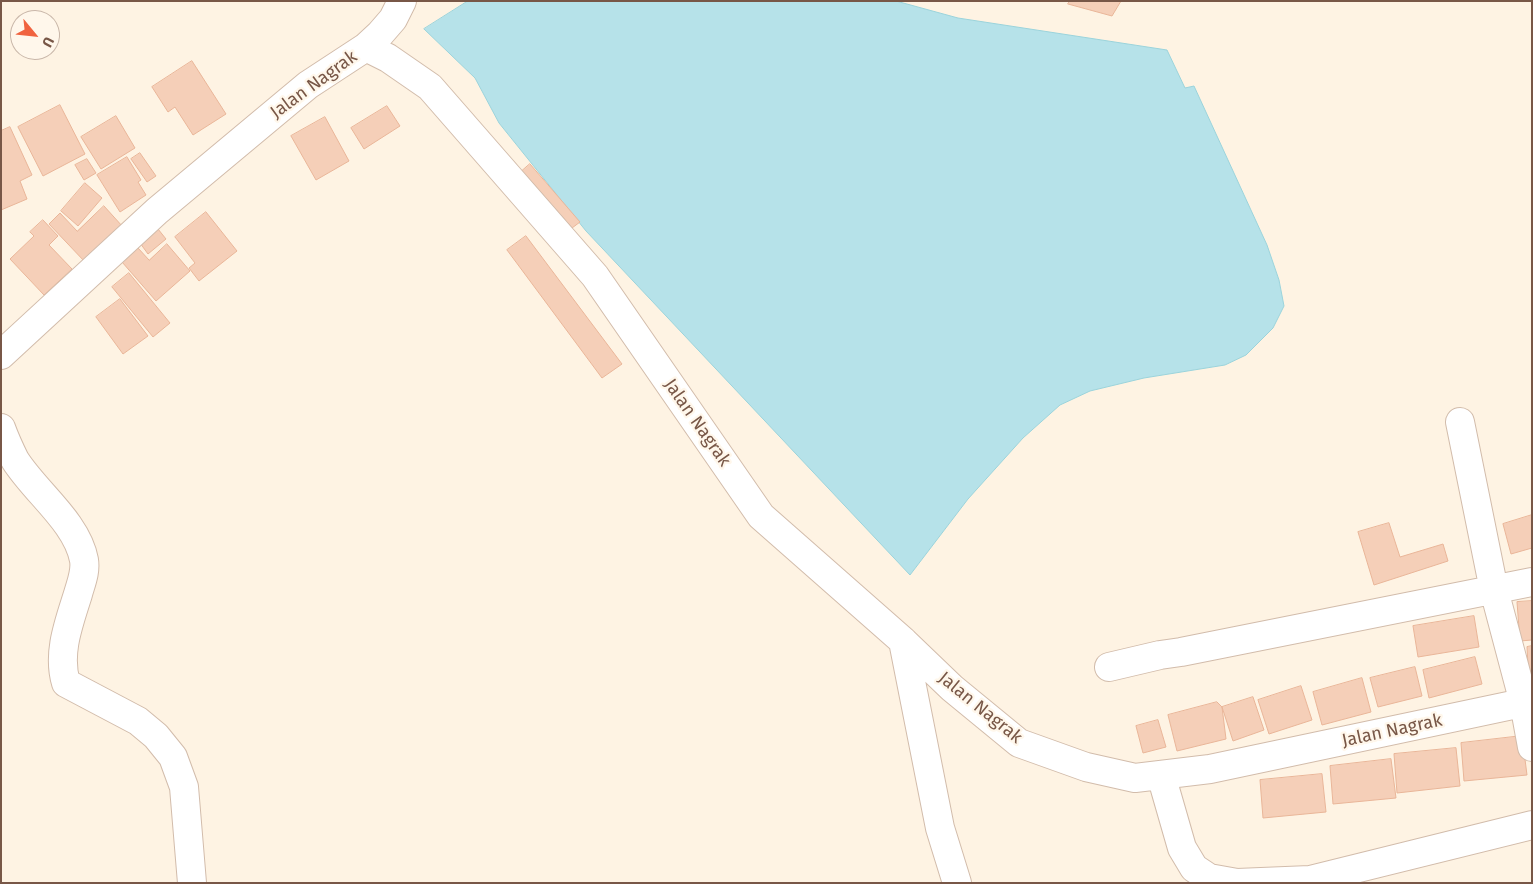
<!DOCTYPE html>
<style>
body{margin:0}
#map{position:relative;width:1533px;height:884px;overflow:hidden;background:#fef3e3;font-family:"Fira Sans",sans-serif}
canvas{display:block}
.frame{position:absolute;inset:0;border:2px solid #785747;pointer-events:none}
.north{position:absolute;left:10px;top:10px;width:50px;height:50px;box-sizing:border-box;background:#fff7eb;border:1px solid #c9b7a9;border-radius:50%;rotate:118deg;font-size:14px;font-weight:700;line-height:20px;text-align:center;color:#785747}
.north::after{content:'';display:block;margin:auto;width:18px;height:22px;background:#f0633f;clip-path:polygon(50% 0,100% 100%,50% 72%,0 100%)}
</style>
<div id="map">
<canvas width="1533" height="884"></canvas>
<div class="frame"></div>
<div class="north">U</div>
</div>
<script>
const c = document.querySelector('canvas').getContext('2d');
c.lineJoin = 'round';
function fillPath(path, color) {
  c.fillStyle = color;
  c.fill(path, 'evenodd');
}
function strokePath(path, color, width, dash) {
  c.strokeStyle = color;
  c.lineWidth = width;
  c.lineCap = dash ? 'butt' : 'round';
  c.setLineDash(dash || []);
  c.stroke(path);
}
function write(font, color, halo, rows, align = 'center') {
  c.font = font + ' "Fira Sans",sans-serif';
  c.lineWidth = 4.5;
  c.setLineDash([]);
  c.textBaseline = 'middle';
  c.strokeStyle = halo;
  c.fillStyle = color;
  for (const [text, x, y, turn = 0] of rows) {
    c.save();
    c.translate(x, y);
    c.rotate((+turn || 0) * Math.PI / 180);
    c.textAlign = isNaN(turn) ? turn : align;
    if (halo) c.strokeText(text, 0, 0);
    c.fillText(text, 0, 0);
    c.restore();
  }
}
const water = new Path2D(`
 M468 1H896L958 18 1167 50 1185 88 1194 86 1267 245 1279 280 1284 306 1273 328 1246 355 1225 365 1144 378 1090 391 1060 405 1023 438 968 499 910 575 586 231 499 123 475 78 424 29Z`);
fillPath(water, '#b6e2e9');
strokePath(water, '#9bd3db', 1);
const building = new Path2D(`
 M1070 1H1121L1112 16 1068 4Z
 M192 61 226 114 193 135 175 107 168 112 152 87Z
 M60 105 85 154 43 176 18 127Z
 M387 106 400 126 364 149 351 128Z
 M116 116 135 148 101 169 81 137Z
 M325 117 349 161 316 180 291 136Z
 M10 127 32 175 20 181 27 199 1 210V131Z
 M140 153 156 176 147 182 131 159Z
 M127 157 141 180 138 182 146 195 120 212 97 175Z
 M87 159 96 173 84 180 75 165Z
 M530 164 580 222 572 228 522 171Z
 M85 183 102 198 78 226 61 211Z
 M104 206 123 227 85 262 49 224 60 213 77 231Z
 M206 212 237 251 199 281 189 268 195 263 175 237Z
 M43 220 58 236 49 245 72 269 44 295 10 259 34 236 30 232Z
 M158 229 166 239 148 254 140 243Z
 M526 236 622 364 602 378 507 250Z
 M167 244 190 271 156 301 122 262 138 248 149 260Z
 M129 273 170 323 153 337 112 287Z
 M120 299 148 336 123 354 96 317Z
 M1532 515V548L1511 554 1503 524Z
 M1389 523 1400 557 1443 544 1448 561 1374 585 1358 532Z
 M1532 601V640L1520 641 1517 602Z
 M1474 616 1479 647 1418 657 1413 626Z
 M1532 646V685H1529L1527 647Z
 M1475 657 1482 684 1429 698 1423 670Z
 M1415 667 1422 696 1378 707 1370 678Z
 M1362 678 1371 712 1322 725 1313 692Z
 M1301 686 1312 720 1269 734 1258 700Z
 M1253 697 1264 730 1233 741 1222 707Z
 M1217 702 1222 707 1226 739 1177 751 1168 715Z
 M1158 720 1166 747 1143 753 1136 726Z
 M1522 736 1527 775 1464 781 1461 743Z
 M1456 748 1460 786 1397 793 1394 754Z
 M1391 759 1396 798 1333 804 1330 766Z
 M1322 774 1326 812 1263 818 1260 780Z`);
fillPath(building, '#f5cfb8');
strokePath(building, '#e9b598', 1);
const street = new Path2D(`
 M366 47 388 58 430 87 595 276 761 516 903 641 952 688 1019 743 1086 767 1135 778 1210 769 1532 701
 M1 355 157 211 308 85 366 47 380 34 393 19 402 1
 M1460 422 1494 590 1524 703 1532 747
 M1 428C5 439 10 450 15 460 35 492 77 522 84 560 86 572 81 583 78 594 69 623 57 653 66 683L138 721 156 736 173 757 184 787 192 883
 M903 641 940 828 957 883
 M1109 667 1160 655 1181 652 1532 582
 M1161 775 1182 848 1194 868 1209 878 1237 883 1310 880 1532 825`);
strokePath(street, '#d2bcab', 30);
strokePath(street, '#fff', 28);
write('18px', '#785747', '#fff7eb', [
 ["Jalan Nagrak",314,85,-36],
 ["Jalan Nagrak",697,423,55],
 ["Jalan Nagrak",980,708,39],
 ["Jalan Nagrak",1392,731,-12]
]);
</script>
